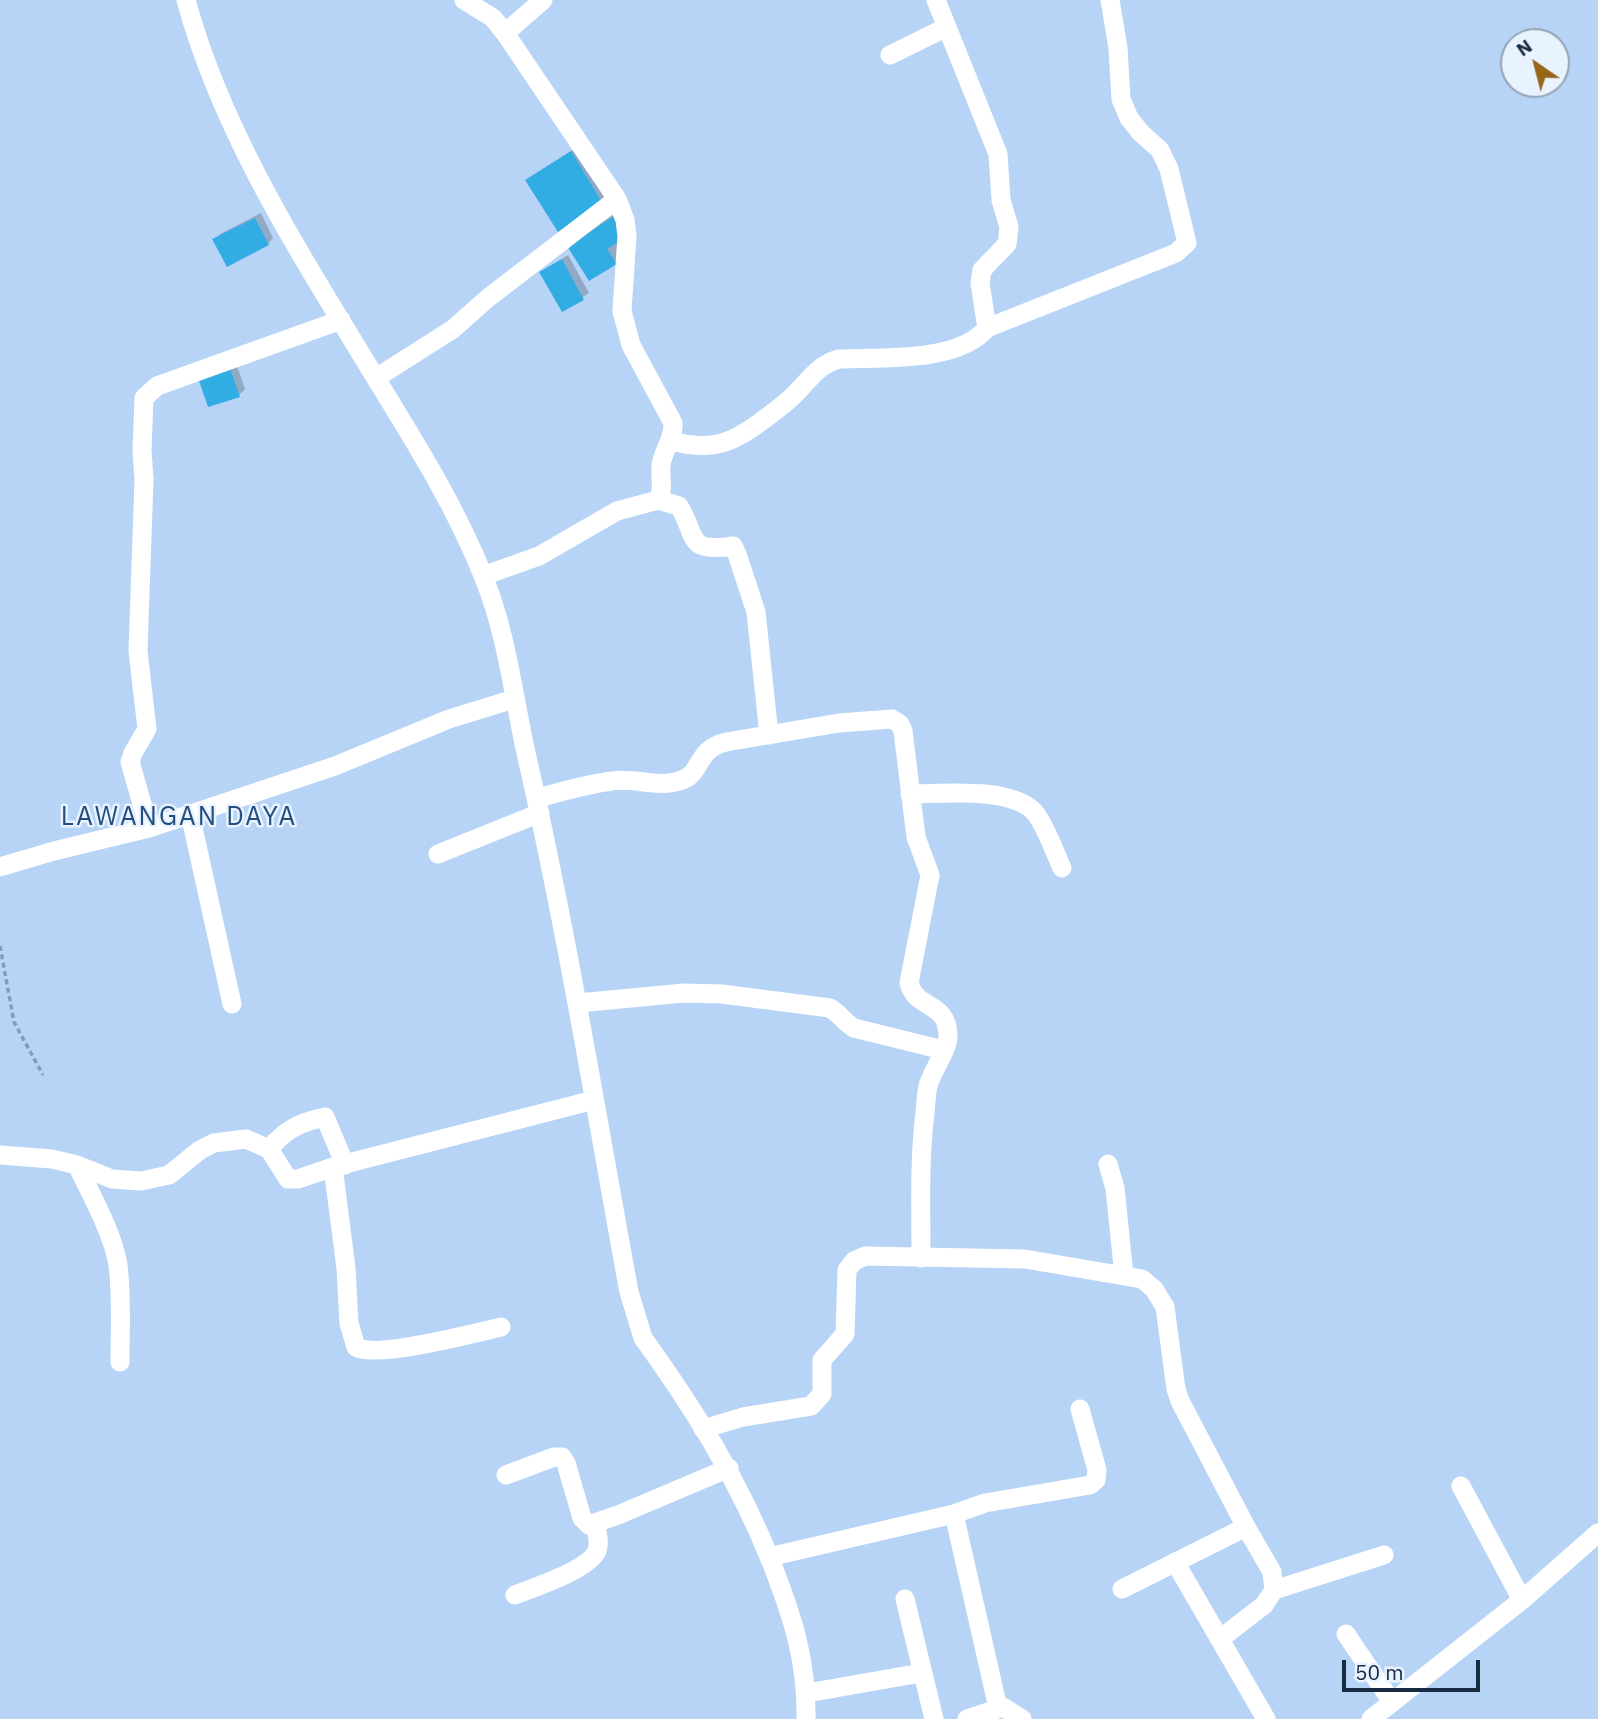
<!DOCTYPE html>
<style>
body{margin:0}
#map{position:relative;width:1598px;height:1719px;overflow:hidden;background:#b7d4f7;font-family:"IBM Plex Sans",sans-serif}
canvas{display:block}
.north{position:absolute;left:1500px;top:28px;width:70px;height:70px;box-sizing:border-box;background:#e9f3ff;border:2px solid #95a3b3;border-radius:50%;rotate:325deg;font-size:19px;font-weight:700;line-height:28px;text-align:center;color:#182b40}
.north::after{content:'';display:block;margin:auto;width:24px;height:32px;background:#976618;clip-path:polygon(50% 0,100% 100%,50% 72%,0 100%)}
.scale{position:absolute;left:1342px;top:1660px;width:138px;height:32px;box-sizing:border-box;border:4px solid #182b40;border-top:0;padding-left:9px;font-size:21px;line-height:24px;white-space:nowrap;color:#182b40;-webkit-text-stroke:5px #e9f3ff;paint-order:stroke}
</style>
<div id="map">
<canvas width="1598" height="1719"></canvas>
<div class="north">N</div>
<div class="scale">50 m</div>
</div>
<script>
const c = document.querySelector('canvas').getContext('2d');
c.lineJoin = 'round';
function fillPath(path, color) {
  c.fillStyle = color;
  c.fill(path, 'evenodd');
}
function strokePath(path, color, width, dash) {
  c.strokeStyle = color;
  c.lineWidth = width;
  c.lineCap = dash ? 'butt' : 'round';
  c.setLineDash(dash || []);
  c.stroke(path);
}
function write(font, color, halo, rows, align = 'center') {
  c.font = font + ' "IBM Plex Sans",sans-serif';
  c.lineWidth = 5;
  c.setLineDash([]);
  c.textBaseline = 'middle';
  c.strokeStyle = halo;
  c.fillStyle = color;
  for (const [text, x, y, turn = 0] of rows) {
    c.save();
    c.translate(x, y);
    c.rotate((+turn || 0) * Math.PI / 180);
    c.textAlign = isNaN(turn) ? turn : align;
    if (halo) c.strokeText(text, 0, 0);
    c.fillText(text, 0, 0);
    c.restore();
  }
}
fillPath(new Path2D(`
 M577 147 608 197 559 230 528 180Z
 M623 209 625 253 616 262 578 237Z
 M261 213 273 238 268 244 215 240 220 234Z
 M568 255 589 293 563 310 541 272Z
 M235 360 245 389 239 395 199 376Z`), '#0003');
fillPath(new Path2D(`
 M571 151 603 204 558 232 525 180Z
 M613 217 627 237 607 249 617 264 589 281 567 246Z
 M255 218 269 245 227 267 212 239Z
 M562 259 584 300 562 312 539 272Z
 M229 365 240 397 208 407 197 375Z`), '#32ade4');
strokePath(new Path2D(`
 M0 946 14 1022 43 1075`), '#829cba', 3.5, [5, 3.5]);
strokePath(new Path2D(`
 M186 0C223 136 303 258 375 377 415 442 456 507 484 578 507 635 513 694 526 753 567 932 596 1112 629 1292L643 1338C695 1410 739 1481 772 1564 793 1618 807 1661 806 1719
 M464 0 493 18 505 33 617 199 625 220 627 236 622 311 631 345 673 423C674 440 662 451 661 466 660 478 664 490 658 500L617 511 539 556 483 576
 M505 33 543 0
 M890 55 947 27
 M987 328 1176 253 1187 243 1169 169 1160 150 1141 133 1129 118 1121 99 1118 48 1110 0
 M376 378 453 329 488 298 617 199
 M671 441C713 452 734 443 767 417 776 410 785 404 793 396 809 381 817 365 839 359 882 357 958 363 987 328L980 283 982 270 1007 244 1009 227 1001 200 998 154 936 0
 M658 500 679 506C698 537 685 553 733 546L737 554 756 612 769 735
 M910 794C943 794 1014 786 1036 814 1047 829 1054 851 1062 868
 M537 798C561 792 587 784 612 781 635 777 658 789 682 780 702 773 696 749 726 742L839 723 892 719 900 724 903 731 916 837 930 875 909 983C916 1010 948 1001 948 1036 948 1050 932 1071 928 1086 926 1094 926 1104 925 1113 919 1161 921 1210 921 1258
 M190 814 232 1004
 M149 828 130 762 133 753 147 729 138 651 144 480 142 450 144 398 157 386 341 320
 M438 854 540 813
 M0 867 54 851 149 828 335 766 449 719 514 699
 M578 1003 684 993 722 994 830 1008C840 1014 844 1022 854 1028L943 1050
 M269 1149C285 1130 300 1122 325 1117L345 1165
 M0 1155 52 1159 77 1165 112 1179 141 1181 169 1175 200 1150 214 1143 246 1139 269 1149 288 1179H298L333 1167 594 1100
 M1108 1164 1115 1188 1124 1276
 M77 1165C91 1195 113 1233 118 1265 122 1297 120 1330 120 1362
 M333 1167 346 1268 349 1323 356 1347C376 1359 475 1333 501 1327
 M703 1429 743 1417 811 1406 822 1394V1360L845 1334 847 1270 854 1261 865 1256 1025 1259 1142 1279 1154 1289 1165 1307 1176 1389 1180 1401 1246 1527 1272 1572 1274 1590 1264 1605 1220 1639
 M506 1475 554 1457H562L566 1463 582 1518 589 1525 618 1515 729 1468
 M1461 1486 1522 1600
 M954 1514 998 1708
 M769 1557 954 1514 985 1503 1090 1485 1096 1480 1097 1470 1080 1409
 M1175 1562 1266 1719
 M1122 1589 1246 1527
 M1274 1590 1384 1555
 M515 1595C535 1587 588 1570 597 1551 600 1542 597 1532 595 1523
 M905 1599 934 1719
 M1346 1634 1392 1702
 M807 1693 921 1673
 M967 1719 1003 1707 1022 1719
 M1371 1719 1522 1600 1598 1533`), '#fff', 19);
c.letterSpacing = '2px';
write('26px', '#234f80', '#e9f3ff', [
 ["LAWANGAN DAYA",179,817]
]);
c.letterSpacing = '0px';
</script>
